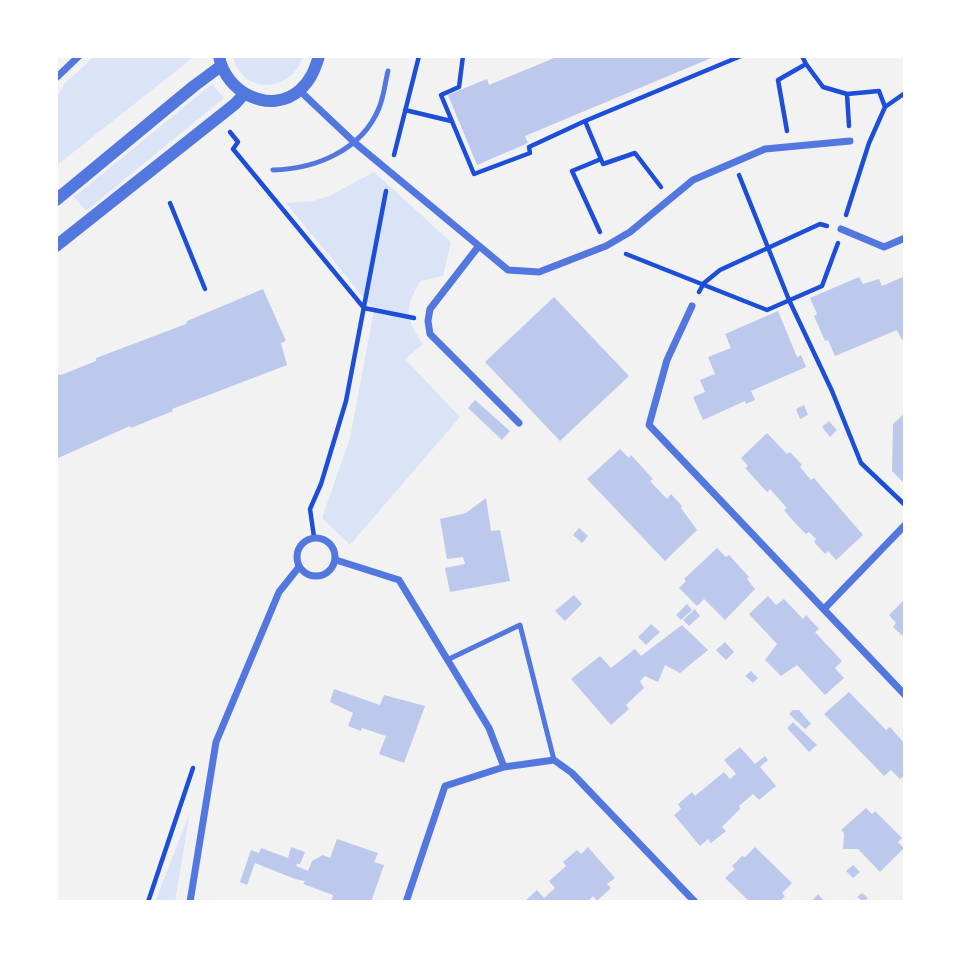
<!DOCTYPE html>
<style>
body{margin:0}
#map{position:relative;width:961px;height:958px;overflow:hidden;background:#f2f2f2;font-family:Lora,serif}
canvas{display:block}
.frame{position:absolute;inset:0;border:58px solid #fff;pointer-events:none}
</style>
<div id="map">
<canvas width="961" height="958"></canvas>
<div class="frame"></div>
</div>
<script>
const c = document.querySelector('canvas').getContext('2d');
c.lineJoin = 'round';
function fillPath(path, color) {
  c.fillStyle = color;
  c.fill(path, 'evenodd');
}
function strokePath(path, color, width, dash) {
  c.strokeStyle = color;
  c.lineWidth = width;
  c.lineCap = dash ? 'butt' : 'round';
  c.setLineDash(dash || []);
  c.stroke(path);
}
fillPath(new Path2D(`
 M95 56H195L56 166V98L65 83Z
 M233 56H303C292 93 242 96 233 56Z
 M212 84 224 98 86 211 74 197Z
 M374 172 451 242 443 276 420 281C404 310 405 317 423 344L405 359 460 417 350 545 322 518 350 438 374 310 286 203 313 201 329 196Z
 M190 812 175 902H155Z`), '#dbe4f7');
fillPath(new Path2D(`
 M559 56H716L525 136 528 143 477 165 448 95 487 79 489 85Z
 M905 276V338L902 340 897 330 835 356 828 340 825 341 814 316 817 314 810 298 859 277 863 284 879 279 882 286Z
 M263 289 286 341 281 343 287 365 172 409 173 411 131 428 130 426 56 459V374L61 375 96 361V358L186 324 187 321Z
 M554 297 629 376 560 441 485 362Z
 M778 311 797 357 801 355 806 367 751 391 755 400 746 404 745 401 703 420 693 397 705 392 700 380 715 374 708 357 731 348 725 334Z
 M475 400 510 431 502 440 468 408Z
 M804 405 808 415 800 419 796 409Z
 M905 413V484L892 471 893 424Z
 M829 421 837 430 830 437 822 427Z
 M767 433 787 454 790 452 802 465 800 467 811 480 814 478 863 535 836 560 828 551 825 554 814 542 816 539 809 532 806 534 795 523 784 510 787 508 770 489 767 492 745 468 748 466 741 458Z
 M620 449 629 458 631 455 653 479 650 481 667 499 671 494 682 506 681 508 697 530 665 561 587 479Z
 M486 498 491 531 500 530 510 581 450 592 445 568 465 564 463 557 447 559 440 519 466 513Z
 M579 528 588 536 582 543 573 535Z
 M717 548 726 557 729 555 749 577 747 579 755 589 725 620 704 599 697 606 679 588 686 581 684 579Z
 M574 595 582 604 565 621 555 611Z
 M768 596 776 605 784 599 803 619 806 615 819 629 815 632 842 661 835 668 844 678 825 695 797 665 781 676 765 660 777 644 749 614Z
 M905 599V638L893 627 896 623 889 615Z
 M687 604 692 610 681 620 676 615Z
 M695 609 700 616 689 626 683 620Z
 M651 624 660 632 646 645 638 637Z
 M682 625 708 650 680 673 665 665 658 682 645 676 640 681 644 688 626 705 629 709 611 725 571 679 600 656 611 668 635 649 641 656Z
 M725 642 734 652 726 660 716 650Z
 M751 671 758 678 753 683 745 676Z
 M334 689 380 705 384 695 425 706 404 763 379 754 386 736 362 728 361 731 348 726 353 713 330 702Z
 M849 692 886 730 890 727 905 744V775L900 779 891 770 884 776 824 714Z
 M793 710H799L811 724 805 729 789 714Z
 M793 722 817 745 809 752 787 728Z
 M740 747 755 764 765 756 768 760 760 767 776 786 759 800 753 794 739 806 740 809 722 827 726 831 711 843 708 839 700 846 674 815 681 809 678 804 692 792 695 796 724 772 730 779 736 774 724 760Z
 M866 808 872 814 875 811 902 838 898 842 904 848 880 872 858 849H843L844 833 841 830Z
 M337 839 378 853 374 862 384 865 371 902H331L333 895 303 884 305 881 295 879 255 863 247 885 240 882 251 850 259 853 261 848 288 858 291 847 305 852 300 864H297L296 866 308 871 312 861 323 855 330 858Z
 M588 847 615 878 607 884 611 888 597 901 593 896 587 902H524L537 890 544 898 555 888 549 881 566 866 563 862 577 850 581 854Z
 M755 847 792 883 782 893 785 896 779 902H750L725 878 735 869 732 866 742 856 745 857Z
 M853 865 860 872 853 878 846 871Z
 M862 893 868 898 864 902 857 897Z
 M818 894 825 902H811Z`), '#bdc9ec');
strokePath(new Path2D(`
 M463 56 459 87 441 95 474 174 530 153 529 147 585 121 741 56
 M806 64 823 87 847 94 849 126
 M847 94 879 91 885 107
 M405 110 451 121
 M585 121 603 164 635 153 661 187
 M787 131 778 80 806 64 802 56
 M230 132 238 142 233 149 364 308 414 318
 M394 155 419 56
 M739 175 789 300 832 391 861 463 905 505
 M170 203 205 289
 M846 215 869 143 885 107 905 93
 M600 232 572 171 601 159
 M626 254 767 310 822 286 838 243
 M699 292 704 283 720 270 820 224 827 226
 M314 537 310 509 321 484 346 401 386 191
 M148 902 193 768`), '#1d4ed8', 4.5);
strokePath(new Path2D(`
 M273 170C316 169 362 150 379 108 384 96 385 83 388 71
 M447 660 520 625 554 760`), '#5277de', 5);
strokePath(new Path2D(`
 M56 78 79 56
 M299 90 355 143 508 270 539 272 606 246 630 232 693 180 765 149 850 141
 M841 229 884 247 905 238
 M478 247 430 309 428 321 430 334 519 423
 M692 306 667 360 649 425 905 695
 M297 557a19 19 0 1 1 38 0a19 19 0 1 1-38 0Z
 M336 560 399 580 489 728 504 767
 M825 608 905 525
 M190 902 216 742 279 592 299 567
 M406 902 445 786 504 767 554 760 572 773 695 902`), '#5277de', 7);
strokePath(new Path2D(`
 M219 56C225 92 270 116 300 90 311 80 315 69 319 56
 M56 200 194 86 221 66
 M56 246 235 104 244 94`), '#5277de', 12);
</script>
